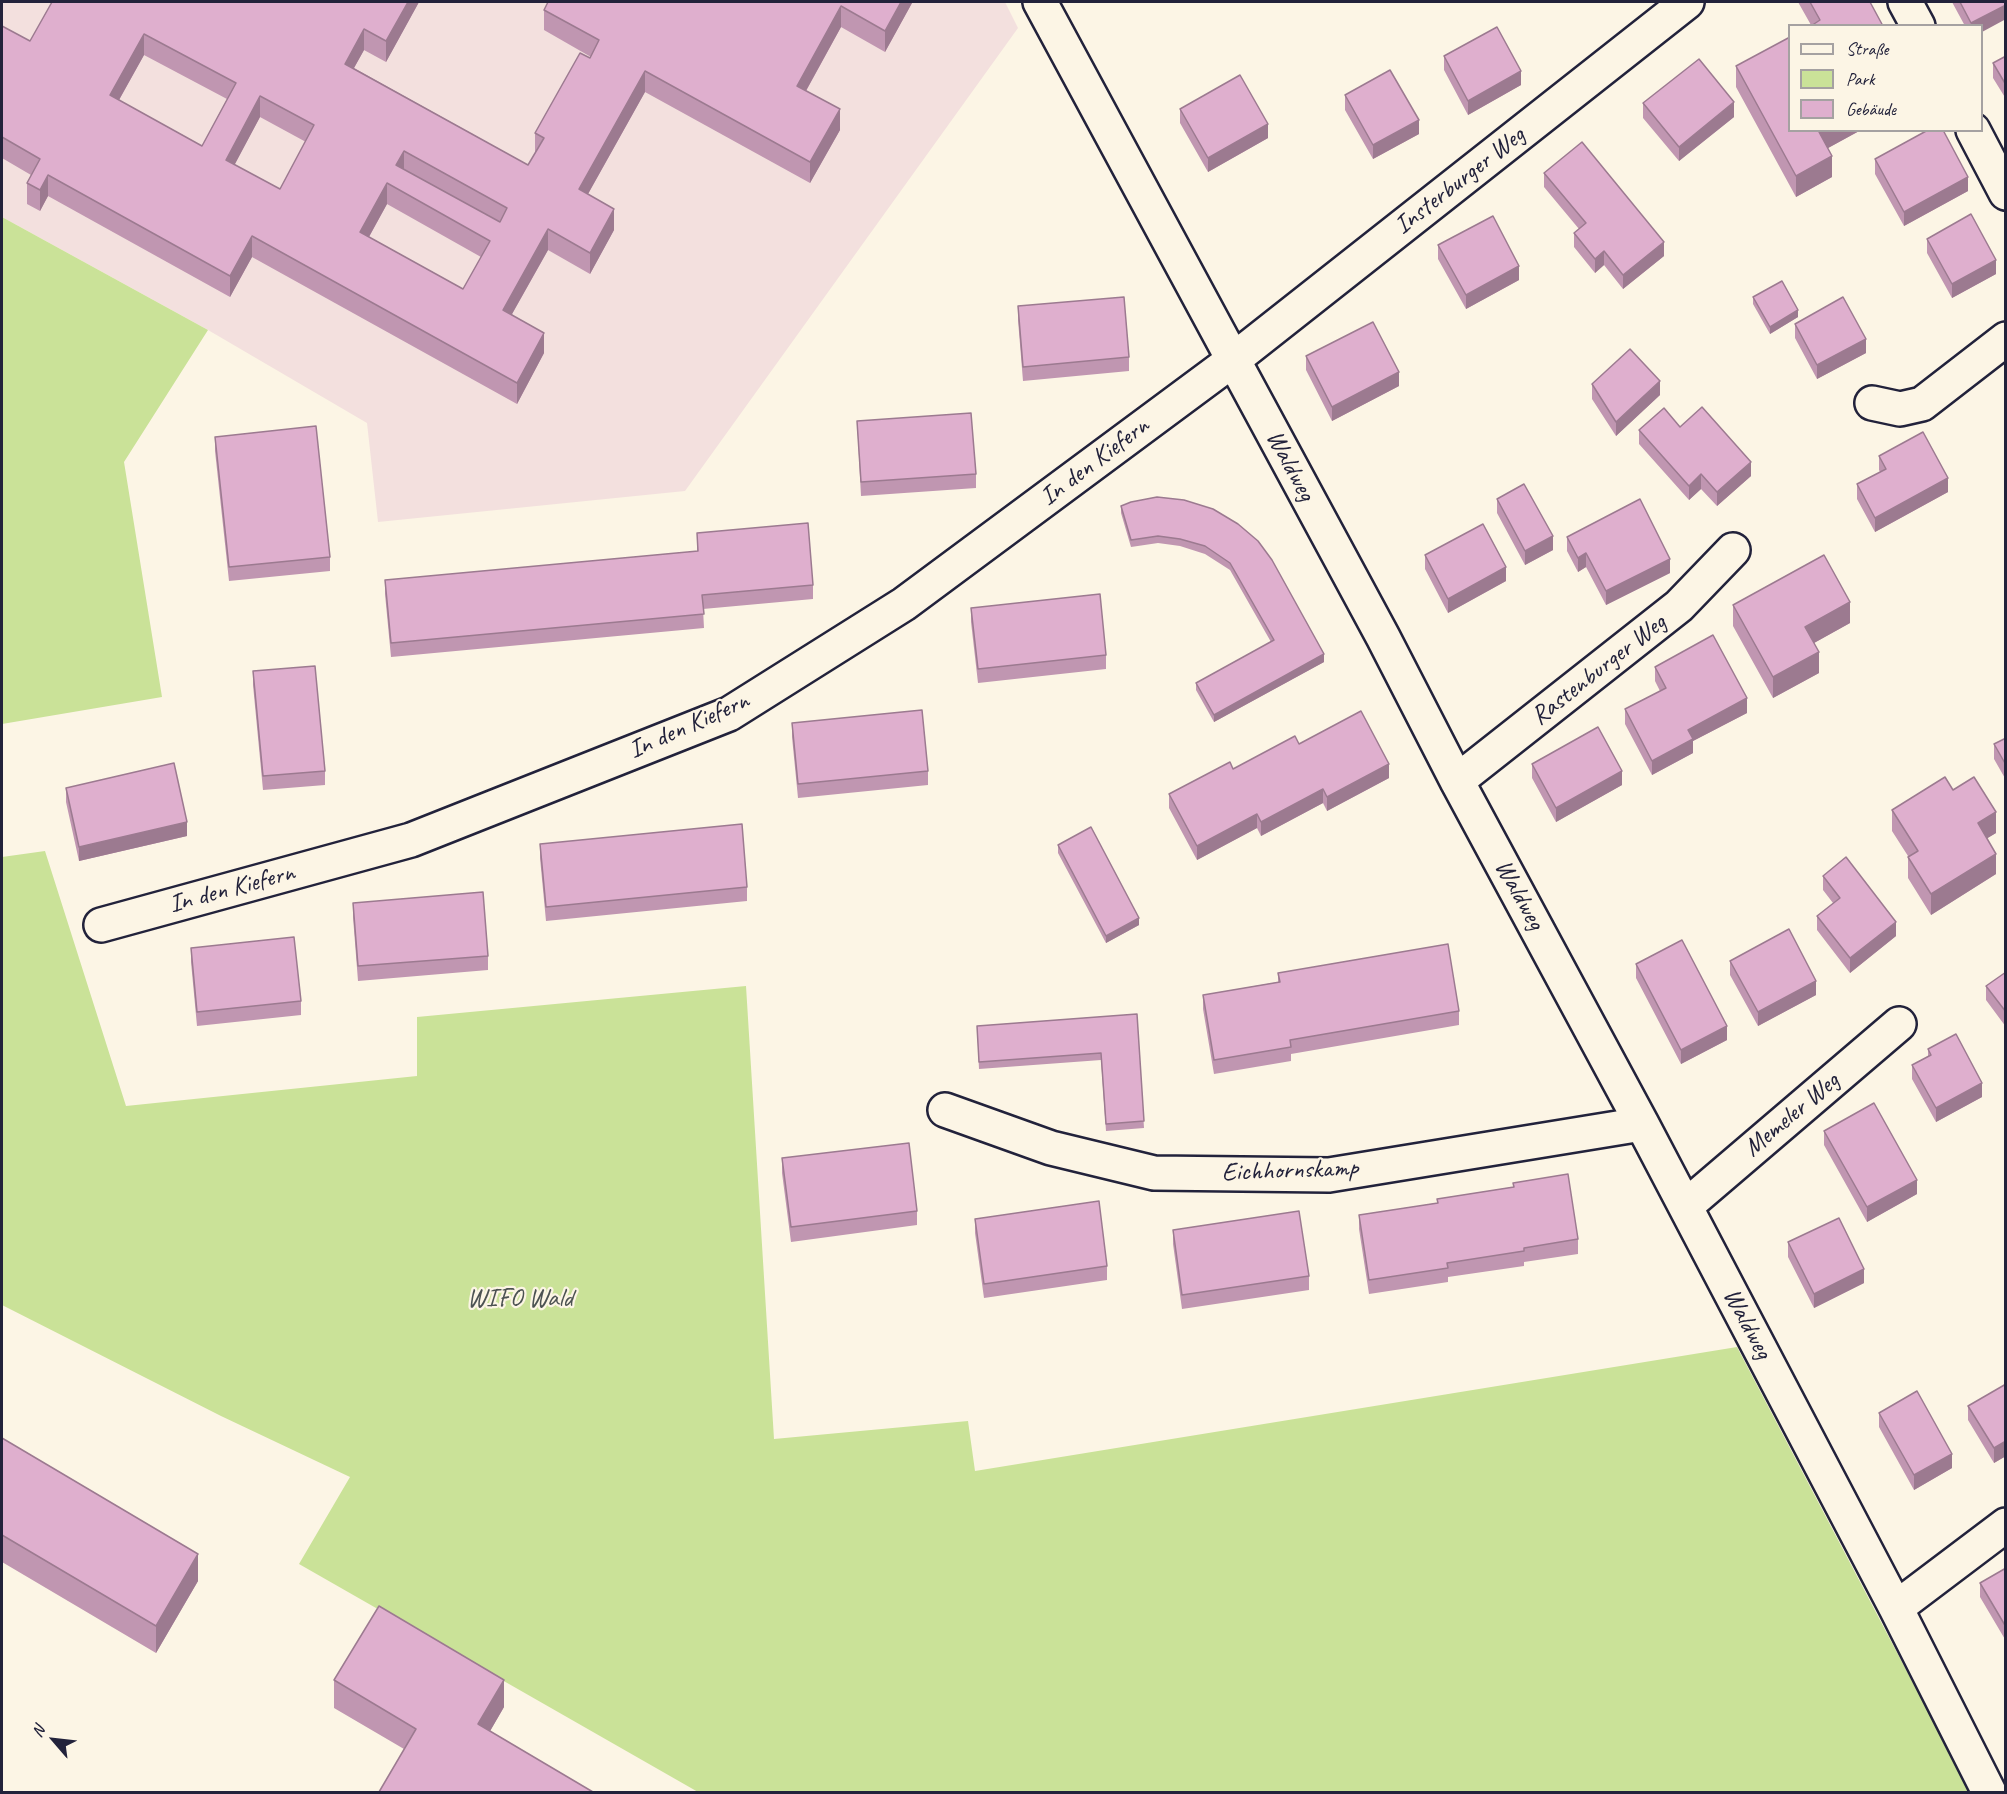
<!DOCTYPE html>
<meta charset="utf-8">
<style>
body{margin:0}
#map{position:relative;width:2007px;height:1794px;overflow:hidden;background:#fcf5e5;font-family:Caveat,sans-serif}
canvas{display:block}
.frame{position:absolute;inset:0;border:3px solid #22223b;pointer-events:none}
.legend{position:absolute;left:1788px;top:24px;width:195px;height:108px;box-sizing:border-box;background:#fcf5e5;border:2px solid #a5a1a1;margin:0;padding:8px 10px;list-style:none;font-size:18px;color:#22223b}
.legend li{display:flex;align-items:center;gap:12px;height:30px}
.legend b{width:30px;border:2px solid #a5a1a1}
.north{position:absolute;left:24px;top:1710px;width:60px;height:60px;-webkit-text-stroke:4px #fcf5e5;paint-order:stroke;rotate:298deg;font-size:16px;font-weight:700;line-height:24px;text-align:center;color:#22223b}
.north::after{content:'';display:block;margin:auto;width:21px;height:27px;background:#22223b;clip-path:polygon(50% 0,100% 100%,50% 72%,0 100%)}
</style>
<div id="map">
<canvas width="2007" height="1794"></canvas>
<div class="frame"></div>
<ul class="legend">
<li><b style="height:8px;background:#fcf5e5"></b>Straße</li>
<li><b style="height:16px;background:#cae298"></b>Park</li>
<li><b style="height:16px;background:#dfafce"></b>Gebäude</li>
</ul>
<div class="north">N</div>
</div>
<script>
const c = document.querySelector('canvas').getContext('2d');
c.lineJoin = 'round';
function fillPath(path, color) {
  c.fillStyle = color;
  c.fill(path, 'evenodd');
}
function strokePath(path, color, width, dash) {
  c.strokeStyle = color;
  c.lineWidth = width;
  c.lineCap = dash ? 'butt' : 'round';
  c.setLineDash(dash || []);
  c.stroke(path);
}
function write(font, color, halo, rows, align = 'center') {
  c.font = font + ' Caveat,sans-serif';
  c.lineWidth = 4.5;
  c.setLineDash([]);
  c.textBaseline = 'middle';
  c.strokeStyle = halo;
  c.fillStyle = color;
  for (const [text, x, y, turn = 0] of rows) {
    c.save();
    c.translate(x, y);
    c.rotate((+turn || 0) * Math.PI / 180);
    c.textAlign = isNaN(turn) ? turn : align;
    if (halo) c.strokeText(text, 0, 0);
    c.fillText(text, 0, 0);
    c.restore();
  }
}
fillPath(new Path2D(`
 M2 2H1005L1018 28 685 491 378 522 367 423 208 330 2 217Z`), '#f3e0de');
fillPath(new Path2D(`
 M2 217 208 330 124 462 162 697 2 724Z
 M45 851 126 1106 417 1076V1017L746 986 774 1439 968 1421 975 1471 1737 1347 1970 1792H698L299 1564 350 1477 221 1416 2 1305V857Z`), '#cae298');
const minor = new Path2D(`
 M1040 2 1383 637 1457 781 1642 1124 1896 1608 1989 1792
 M1905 2 1918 26
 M1973 130 2006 193
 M1872 403 1900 409 1922 404 2006 339
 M1457 781 1679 606 1733 550
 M101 925 411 840 729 714 904 604 1233 360 1687 2
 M945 1110 1051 1148 1154 1173 1329 1175 1642 1124
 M1686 1206 1899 1024
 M1896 1608 2006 1525`);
strokePath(minor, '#22223b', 38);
strokePath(minor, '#fcf5e5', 33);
fillPath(new Path2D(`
 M419 2 386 62 364 50 354 68 528 165 535 154V133L591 57 544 30V10L912 2V3L885 52 841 27 806 91 840 130 810 183 645 92 588 194 614 230 590 274 548 250 512 314 544 353 517 404 252 257 230 297 48 196 40 211 27 204V183L31 175 2 158V26L30 41ZM144 55 227 99 202 146 119 100ZM260 117 306 142 280 189 234 165ZM387 204 481 257 463 289 369 237Z
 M1798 2H1870L1811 25Z
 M1952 2H2006L1982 26H1965Z
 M1444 56 1521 85 1468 115 1444 70Z
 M2006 56V99L1993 78V63Z
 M1736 66 1790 130H1861L1828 148 1832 177 1796 197 1736 87Z
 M1345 95 1419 134 1373 159 1345 110Z
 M1643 103 1734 117 1679 161 1643 118Z
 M1180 109 1268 138 1208 172 1180 123Z
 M1875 159 1968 191 1904 226 1875 174Z
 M1544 173 1664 256 1623 289 1604 265 1595 273 1574 247V233L1579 229 1544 187Z
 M1927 239 1996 274 1952 298 1927 253Z
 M1438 245 1519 280 1466 309 1438 259Z
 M1753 297 1798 317 1770 334 1753 304Z
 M1018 306 1129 357V371L1023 381 1018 320Z
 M1795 324 1866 353 1817 379 1795 338Z
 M1306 356 1399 386 1332 421 1306 370Z
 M1592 384 1660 395 1616 436 1592 399Z
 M857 421 976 474V488L861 496Z
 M1680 427 1751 476 1717 506 1701 489 1689 500 1639 444V430Z
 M215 437 330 557V571L229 581 215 451Z
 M1879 456 1948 492 1875 532 1857 499V484L1880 472 1879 470Z
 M1497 499 1553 550 1525 565 1497 513Z
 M1184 500 1324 662 1214 722 1196 690V683L1271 642 1230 570 1205 554 1180 546 1158 543 1131 547 1121 513V506Z
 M697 533 813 585V599L703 609 704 628 391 657 385 594V580L697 552Z
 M1567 537 1670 573 1606 605 1586 567 1578 572 1567 551Z
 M1425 555 1506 581 1448 613 1425 569Z
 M1733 605 1850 623 1814 643 1819 673 1773 698 1733 626Z
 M971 608 1106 655V669L978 683 971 622Z
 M1655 667 1747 713 1693 741V753L1652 775 1625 724V709L1660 691 1655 681Z
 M253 671 325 771V785L263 790 253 685Z
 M792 723 928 771V785L798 798 792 737Z
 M2006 738V780L1994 759V744Z
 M1299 744 1389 778 1327 811 1323 803 1261 836 1257 828 1197 860 1169 808V794Z
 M1532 764 1622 785 1556 822 1532 778Z
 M66 788 187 836 79 861 66 802Z
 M1892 810 1996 833 1987 838 1996 874 1931 915 1908 878V856L1892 831Z
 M540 844 747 887V901L546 921 540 858Z
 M1058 845 1139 925 1106 943 1058 853Z
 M1823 876 1896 936 1850 973 1817 930V916L1833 903 1823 890Z
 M353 903 488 956V970L358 981 353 917Z
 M191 948 301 1001V1015L197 1026 191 962Z
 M1730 961 1816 995 1758 1026 1730 975Z
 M1636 964 1727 1040 1681 1064 1636 978Z
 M2006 972V1027L1986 1000V986Z
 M1278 973 1459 1011V1025L1291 1054V1061L1214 1074 1203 1009V995L1278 982Z
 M1137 1014 1144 1128 1106 1131 1101 1060 979 1069 977 1026Z
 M1928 1049 1982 1097 1936 1122 1912 1079V1065L1928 1056Z
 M1824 1131 1917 1194 1867 1222 1824 1145Z
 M782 1158 917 1211V1225L791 1242 782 1173Z
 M1513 1183 1578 1239V1254L1524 1262V1266L1448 1277V1282L1369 1294 1359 1229V1215L1437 1203V1199L1513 1187Z
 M975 1219 1107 1266V1280L984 1298 975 1233Z
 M1173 1230 1309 1276V1290L1182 1309 1173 1244Z
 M1788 1242 1864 1283 1814 1308 1788 1257Z
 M2006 1384V1456L1994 1463 1968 1420V1406Z
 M1879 1413 1952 1468 1914 1490 1879 1427Z
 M2 1438 198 1581 156 1653 2 1562Z
 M2006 1568V1641L1980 1597V1583Z
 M334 1680 504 1707 490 1731 404 1749 334 1708Z`), '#c096b1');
fillPath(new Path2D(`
 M408 2H419L386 62V41Z
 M901 2H912V3L885 52V31Z
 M2006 5V19L1982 32V26H1971V23Z
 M841 6V27L797 107V86Z
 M364 29V50L345 84V64Z
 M144 34V55L110 116V95Z
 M645 71V92L579 210V189Z
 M1521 71V85L1468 115V101Z
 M260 96V117L226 181V160Z
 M1734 102V117L1679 161V147Z
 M840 109V130L810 183V162Z
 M1419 120V134L1373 159V145Z
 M1268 124V138L1208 172V158Z
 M1822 130H1861L1819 153V132Z
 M404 151V172L396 165Z
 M1832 156V177L1796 197V176Z
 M48 175V196L40 211V190Z
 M1968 177V191L1904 226V212Z
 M387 183V204L360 253V232Z
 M614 209V230L590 274V253Z
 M548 229V250L503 330V310Z
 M252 236V257L230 297V276Z
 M1664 242V256L1623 289V275Z
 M1604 251V265L1595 273V259Z
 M1996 260V274L1952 298V284Z
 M1519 266V280L1466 309V295Z
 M1798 310V317L1770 334V327Z
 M544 333V353L517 404V383Z
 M1866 339V353L1817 379V365Z
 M1399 372V386L1332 421V407Z
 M1660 381V395L1616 436V422Z
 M1751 462V476L1717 506V492Z
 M1701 474V489L1689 500V486Z
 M1948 478V492L1875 532V518Z
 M1553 536V550L1525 565V551Z
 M1586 553V567L1578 572V558Z
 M1670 559V573L1606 605V591Z
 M1506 567V581L1448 613V599Z
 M1850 602V623L1805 648V627Z
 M1819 652V673L1773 698V677Z
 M1324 654V662L1214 722V715Z
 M1747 698V713L1693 741V753L1652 775V761L1688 730Z
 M1389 764V778L1327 811V797Z
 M1622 771V785L1556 822V808Z
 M1323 789V803L1261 836V822Z
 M1996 812V833L1978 844V823Z
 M1257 814V828L1197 860V846Z
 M187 822V836L79 861V847Z
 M1996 854V874L1931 915V894Z
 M1139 918V925L1106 943V936Z
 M1896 922V936L1850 973V958Z
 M1816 981V995L1758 1026V1012Z
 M1727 1026V1040L1681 1064V1050Z
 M1982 1083V1097L1936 1122V1108Z
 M1917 1180V1194L1867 1222V1207Z
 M1864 1269V1283L1814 1308V1294Z
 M2006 1441V1456L1994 1463V1448Z
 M1952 1454V1468L1914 1490V1475Z
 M198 1554V1581L156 1653V1626Z
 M504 1680V1707L478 1752V1724Z`), '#9c7a90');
const building = new Path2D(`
 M52 2H408L386 41 364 29 345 64 528 165 544 138 535 133 580 53 590 58 599 40 544 10 548 2H901L885 31 841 6 797 86 840 109 810 162 645 71 579 189 614 209 590 253 548 229 503 310 544 333 517 383 252 236 230 276 48 175 40 190 27 183 40 159 2 137V26L30 41ZM144 34 236 83 202 146 110 95ZM260 96 314 125 280 189 226 160ZM404 151 507 208 500 222 396 165ZM387 183 490 241 463 289 360 232Z
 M1810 2H1870L1883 26H1811L1820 20Z
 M1960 2H2006V5L1971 23Z
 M1497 27 1521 71 1468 101 1444 56Z
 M1790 37V130H1822L1819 132 1832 156 1796 176 1736 66Z
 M2006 56V85L1993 63Z
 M1699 59 1734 102 1679 147 1643 103Z
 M1390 70 1419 120 1373 145 1345 95Z
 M1240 75 1268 124 1208 158 1180 109Z
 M1928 130H1943L1968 177 1904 212 1875 159Z
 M1582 142 1664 242 1623 275 1604 251 1595 259 1574 233 1586 223 1544 173Z
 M1971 214 1996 260 1952 284 1927 239Z
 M1493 216 1519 266 1466 295 1438 245Z
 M1782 281 1798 310 1770 327 1753 297Z
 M1124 297 1129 357 1023 367 1018 306Z
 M1843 297 1866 339 1817 365 1795 324Z
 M1373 322 1399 372 1332 407 1306 356Z
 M1630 349 1660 381 1616 422 1592 384Z
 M1702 407 1751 462 1717 492 1701 474 1689 486 1639 430 1664 408 1680 427Z
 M971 413 976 474 861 482 857 421Z
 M316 426 330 557 229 567 215 437Z
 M1923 432 1948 478 1875 518 1857 484 1886 469 1879 456Z
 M1524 484 1553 536 1525 551 1497 499Z
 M1157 497 1184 500 1213 509 1238 524 1258 541 1272 560 1324 654 1214 715 1196 683 1274 640 1230 563 1205 546 1180 539 1158 536 1131 540 1121 506 1131 502Z
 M1640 499 1670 559 1606 591 1586 553 1578 558 1567 537Z
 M808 523 813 585 702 595 704 614 391 643 385 580 698 551 697 533Z
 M1483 524 1506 567 1448 599 1425 555Z
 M1824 555 1850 602 1805 627 1819 652 1773 677 1733 605Z
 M1100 594 1106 655 978 669 971 608Z
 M1713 635 1747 698 1688 730 1693 739 1652 761 1625 709 1666 688 1655 667Z
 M315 666 325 771 263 776 253 671Z
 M922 710 928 771 798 784 792 723Z
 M1361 711 1389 764 1327 797 1323 789 1261 822 1257 814 1197 846 1169 794 1230 762 1233 769 1295 736 1299 744Z
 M1598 727 1622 771 1556 808 1532 764Z
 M2006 738V765L1994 744Z
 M174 763 187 822 79 847 66 788Z
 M1945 777 1953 790 1974 777 1996 812 1978 823 1996 854 1931 894 1908 857 1918 851 1892 810Z
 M742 824 747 887 546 907 540 844Z
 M1091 827 1139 918 1106 936 1058 845Z
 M1846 857 1896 922 1850 958 1817 916 1840 898 1823 876Z
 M483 892 488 956 358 966 353 903Z
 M1789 929 1816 981 1758 1012 1730 961Z
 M294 937 301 1001 197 1012 191 948Z
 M1682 940 1727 1026 1681 1050 1636 964Z
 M1448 944 1459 1011 1290 1040 1291 1047 1214 1060 1203 995 1280 982 1278 973Z
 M2006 972V1012L1986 986Z
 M1137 1014 1144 1121 1106 1124 1101 1053 979 1062 977 1026Z
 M1956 1034 1982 1083 1936 1108 1912 1065 1931 1055 1928 1049Z
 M1874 1103 1917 1180 1867 1207 1824 1131Z
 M909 1143 917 1211 791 1227 782 1158Z
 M1568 1174 1578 1239 1524 1248V1251L1447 1263 1448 1268 1369 1280 1359 1215 1438 1203 1437 1199 1514 1187 1513 1183Z
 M1099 1201 1107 1266 984 1284 975 1219Z
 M1299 1211 1309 1276 1182 1295 1173 1230Z
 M1839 1218 1864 1269 1814 1294 1788 1242Z
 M2006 1384V1441L1994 1448 1968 1406Z
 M1917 1391 1952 1454 1914 1475 1879 1413Z
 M2 1438 198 1554 156 1626 2 1535Z
 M2006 1568V1627L1980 1583Z
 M379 1606 504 1680 478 1724 593 1792H379L416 1729 334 1680Z`);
fillPath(building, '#dfafce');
strokePath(building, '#9c7a90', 1.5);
write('26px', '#22223b', '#fcf5e5', [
 ["Insterburger Weg",1460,181,-38],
 ["In den Kiefern",1095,462,-37],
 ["Waldweg",1290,466,62],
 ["Rastenburger Weg",1599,670,-38],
 ["In den Kiefern",689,726,-24],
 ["In den Kiefern",232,889,-15],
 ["Waldweg",1519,895,61],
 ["Memeler Weg",1792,1115,-40],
 ["Eichhornskamp",1290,1171,-2],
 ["Waldweg",1747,1324,62]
]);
write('26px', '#4c5252', '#fcf5e5', [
 ["WIFO Wald",520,1299]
]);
</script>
